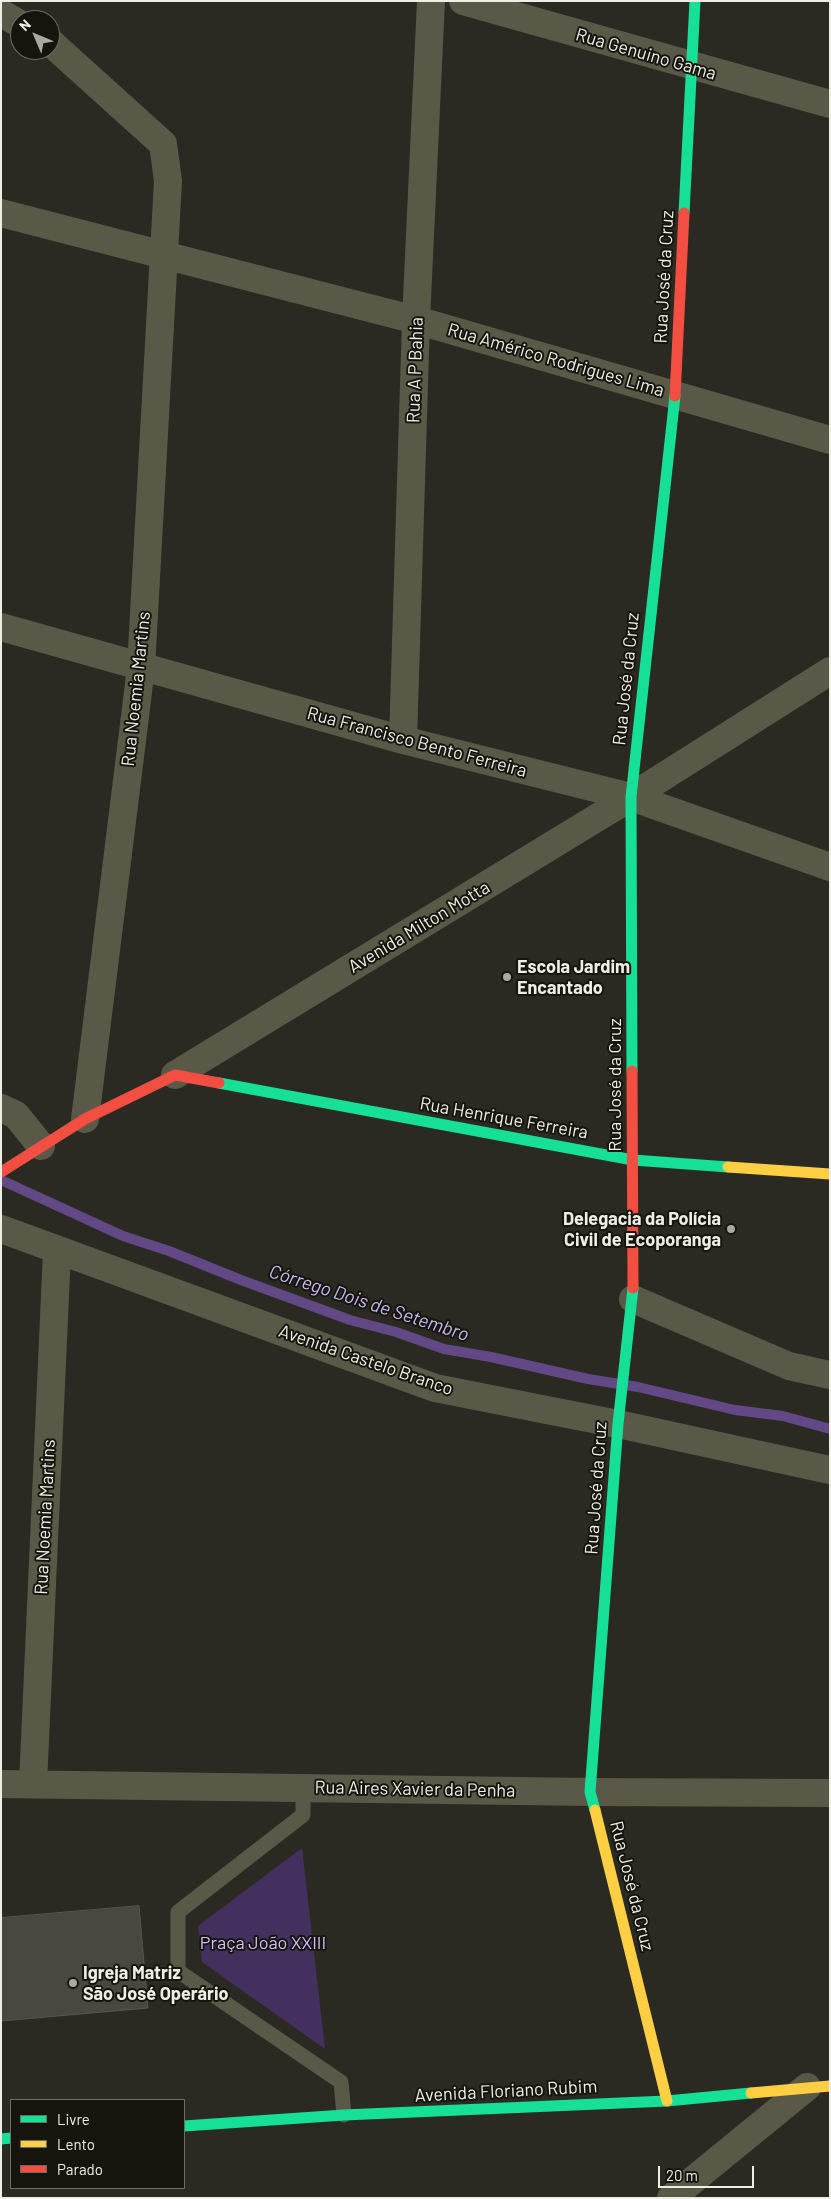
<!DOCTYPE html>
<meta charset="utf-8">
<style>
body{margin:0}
#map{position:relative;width:831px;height:2199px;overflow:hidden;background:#2a2a22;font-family:Barlow,sans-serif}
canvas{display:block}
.frame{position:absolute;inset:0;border:2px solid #eeeee4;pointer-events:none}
.legend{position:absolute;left:10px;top:2099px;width:175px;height:90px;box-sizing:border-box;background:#15150e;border:1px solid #6c6c64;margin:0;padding:6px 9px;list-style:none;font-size:15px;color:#eeeee4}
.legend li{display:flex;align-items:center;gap:10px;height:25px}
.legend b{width:25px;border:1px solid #6c6c64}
.north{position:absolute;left:10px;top:10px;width:50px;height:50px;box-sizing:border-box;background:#15150e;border:1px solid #6c6c64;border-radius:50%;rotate:315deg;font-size:14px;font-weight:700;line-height:20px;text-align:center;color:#eeeee4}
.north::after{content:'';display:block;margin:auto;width:18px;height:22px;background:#a9a9a0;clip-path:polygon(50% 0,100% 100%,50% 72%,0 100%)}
.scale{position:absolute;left:658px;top:2166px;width:96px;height:22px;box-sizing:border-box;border:2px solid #eeeee4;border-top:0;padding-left:6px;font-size:15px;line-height:18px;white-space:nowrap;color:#eeeee4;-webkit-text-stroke:4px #15150e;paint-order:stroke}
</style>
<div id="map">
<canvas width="831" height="2199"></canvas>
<div class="frame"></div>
<ul class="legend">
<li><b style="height:6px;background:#16e098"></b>Livre</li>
<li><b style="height:6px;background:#ffcf43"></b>Lento</li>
<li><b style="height:6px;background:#f24e42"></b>Parado</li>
</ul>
<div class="north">N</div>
<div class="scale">20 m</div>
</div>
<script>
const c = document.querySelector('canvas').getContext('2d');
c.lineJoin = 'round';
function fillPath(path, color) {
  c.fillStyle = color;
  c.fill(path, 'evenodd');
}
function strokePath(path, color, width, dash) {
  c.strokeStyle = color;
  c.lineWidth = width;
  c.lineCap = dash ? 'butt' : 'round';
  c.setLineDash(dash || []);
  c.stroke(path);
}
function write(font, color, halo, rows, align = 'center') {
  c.font = font + ' Barlow,sans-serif';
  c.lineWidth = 4;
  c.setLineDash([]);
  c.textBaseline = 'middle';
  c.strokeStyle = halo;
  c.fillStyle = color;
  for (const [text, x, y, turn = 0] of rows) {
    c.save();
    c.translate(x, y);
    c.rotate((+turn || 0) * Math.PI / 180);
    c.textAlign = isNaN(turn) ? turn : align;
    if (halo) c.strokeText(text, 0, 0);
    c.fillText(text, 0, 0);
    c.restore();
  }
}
fillPath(new Path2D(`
 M302 1848 325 2049 202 1962 198 1926Z`), '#43305e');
strokePath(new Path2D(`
 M1 1180 123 1236 169 1251 241 1280 350 1320 396 1332 444 1349 491 1357 588 1379 638 1387 735 1410 783 1416 830 1429`), '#624985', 10);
const building = new Path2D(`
 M139 1906 148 2008 1 2021V1918Z`);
fillPath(building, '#484740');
strokePath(building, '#56564f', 1);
strokePath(new Path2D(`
 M303 1787V1815L178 1912V1971L341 2082 344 2115`), '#5a5948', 15);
strokePath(new Path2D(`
 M463 1 830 104
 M1 13 20 24
 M50 42 163 144 168 181 141 668 85 1119
 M1 213 416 320 830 440
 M1 627 403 740 631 797 830 867
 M403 740 416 320 431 1
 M175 1075 631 797 830 671
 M1 1108 16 1115 41 1146
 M1 1229 435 1388 618 1424 830 1470
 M633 1299 789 1366 830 1375
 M1 1784 590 1792 830 1793
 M33 1784 57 1251
 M671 2198 807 2087`), '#5a5948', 28);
strokePath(new Path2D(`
 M684 213 695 1
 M632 1071 631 797 675 396
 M219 1083 633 1160 728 1167
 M595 1810 590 1792 618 1424 633 1288
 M184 2126 344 2115 667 2101 751 2093
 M1 2139 11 2138`), '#16e098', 11);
strokePath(new Path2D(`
 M728 1167 830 1174
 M595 1810 667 2101
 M751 2093 830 2086`), '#ffcf43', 11);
strokePath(new Path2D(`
 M675 396 684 213
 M632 1071 633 1288
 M1 1172 85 1119 175 1075 219 1083`), '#f24e42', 11);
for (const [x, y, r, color] of [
 [507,977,5,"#a9a9a0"],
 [731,1229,5,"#a9a9a0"],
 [73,1983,5,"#a9a9a0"]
]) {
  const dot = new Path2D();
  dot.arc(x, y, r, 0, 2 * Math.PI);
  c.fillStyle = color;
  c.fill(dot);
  strokePath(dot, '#15150e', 2);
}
write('18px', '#eeeee4', '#15150e', [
 ["Rua Genuino Gama",646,54,16],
 ["Rua José da Cruz",664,277,-87],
 ["Rua Américo Rodrigues Lima",556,360,16],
 ["Rua A P Bahia",415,370,-88],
 ["Rua José da Cruz",626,679,-84],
 ["Rua Noemia Martins",136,689,-84],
 ["Rua Francisco Bento Ferreira",417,742,15],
 ["Avenida Milton Motta",419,927,-31],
 ["Rua José da Cruz",615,1085,-90],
 ["Rua Henrique Ferreira",504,1118,10],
 ["Avenida Castelo Branco",366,1360,19],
 ["Rua José da Cruz",596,1488,-86],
 ["Rua Noemia Martins",45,1517,-87],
 ["Rua Aires Xavier da Penha",415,1789,1],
 ["Rua José da Cruz",632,1886,76],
 ["Avenida Floriano Rubim",506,2091,-3]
]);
write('bold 18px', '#eeeee4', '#15150e', [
 ["Escola Jardim",517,967],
 ["Encantado",517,988],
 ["Delegacia da Polícia",721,1219,"right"],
 ["Civil de Ecoporanga",721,1240,"right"],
 ["Igreja Matriz",83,1973],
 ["São José Operário",83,1994]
], 'left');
write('18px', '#d4c0fb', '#15150e', [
 ["Praça João XXIII",263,1943]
]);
write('italic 19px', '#cbb7f1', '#15150e', [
 ["Córrego Dois de Setembro",369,1303,18]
]);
</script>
